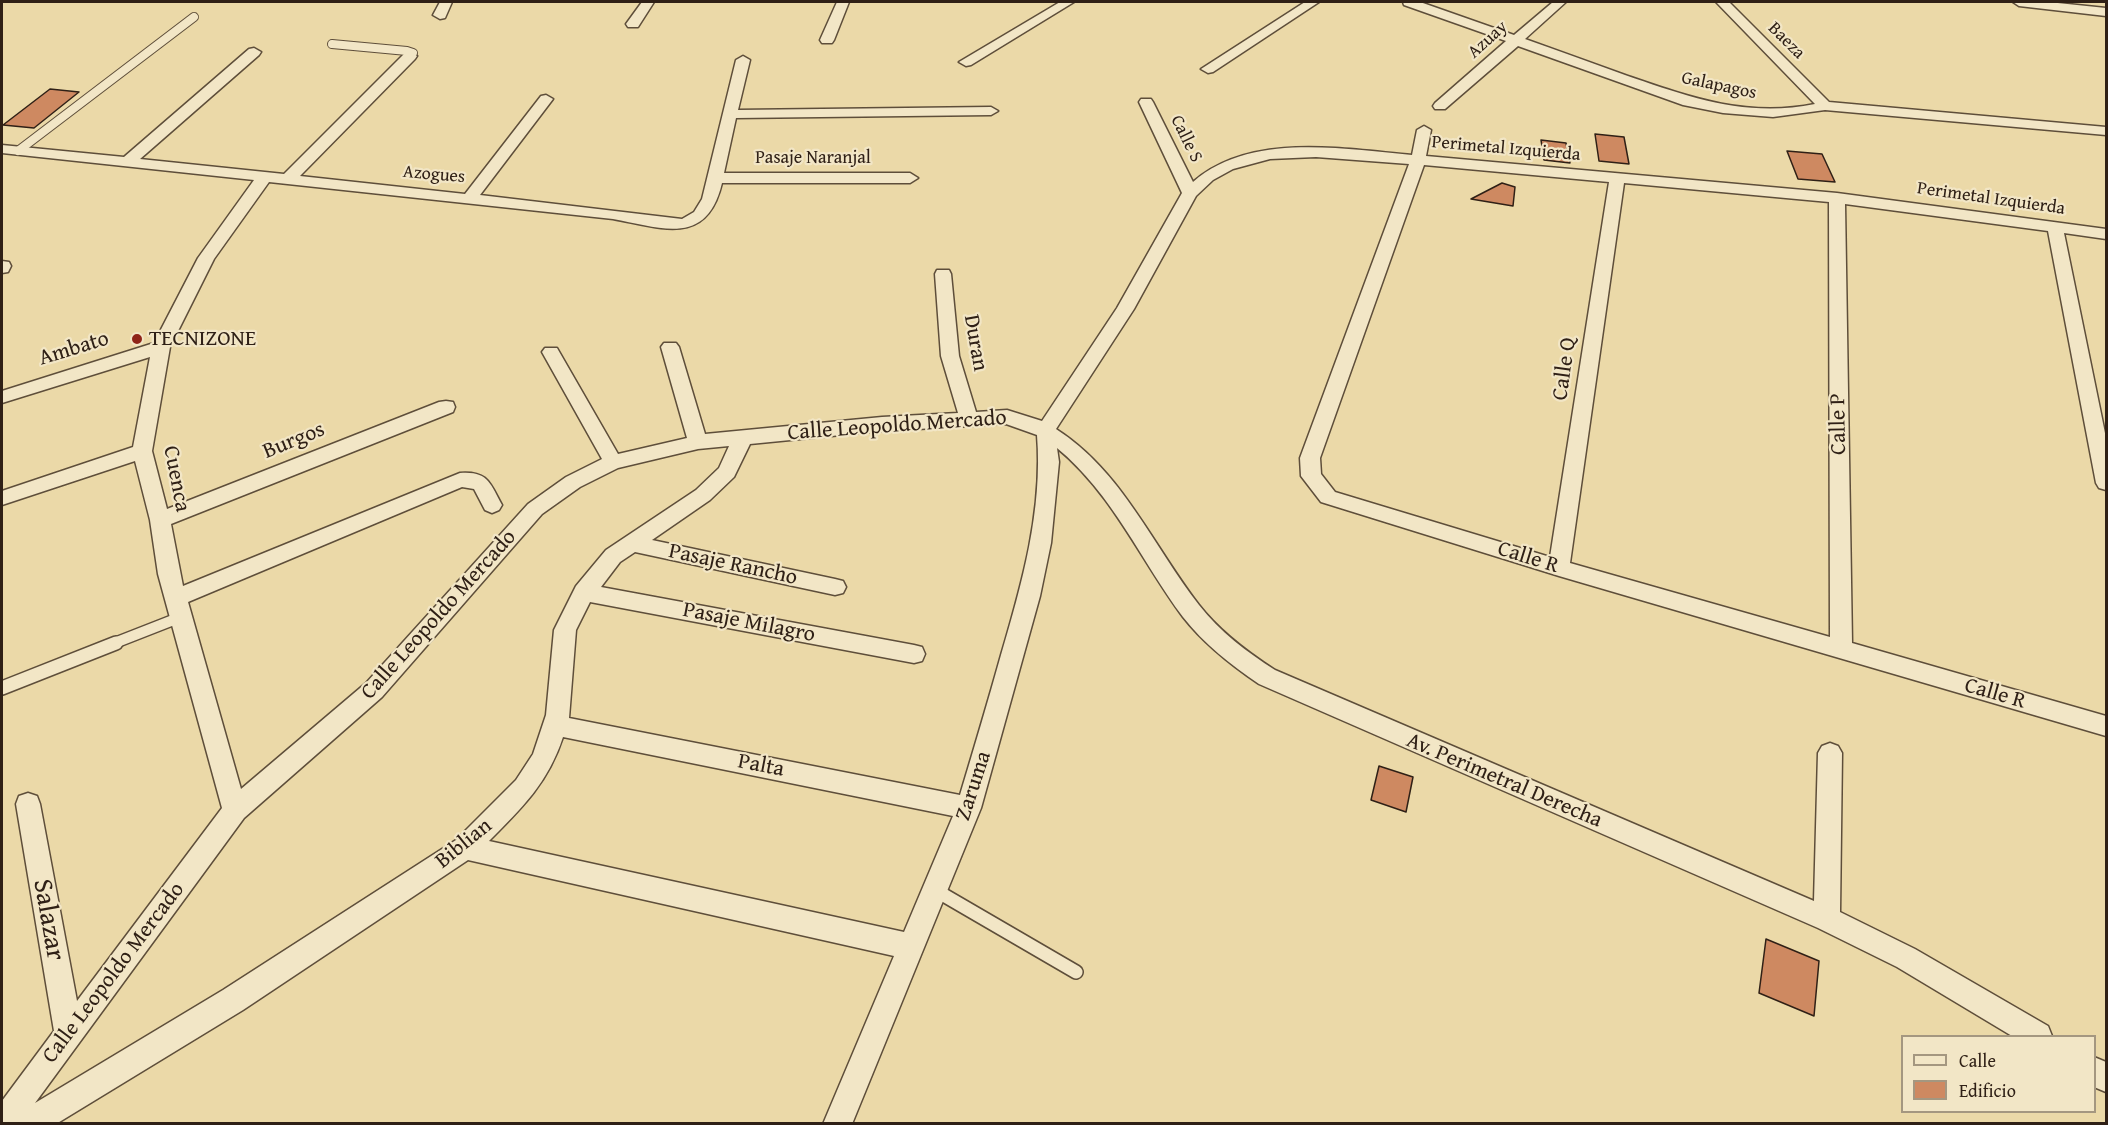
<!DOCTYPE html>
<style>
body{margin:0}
#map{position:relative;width:2108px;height:1125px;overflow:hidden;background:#ebd9a8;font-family:"Gentium Book Plus",serif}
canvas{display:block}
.frame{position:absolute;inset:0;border:3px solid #2f2016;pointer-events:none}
.legend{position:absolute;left:1901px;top:1035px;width:195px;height:78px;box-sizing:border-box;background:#f2e6c6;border:2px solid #a49780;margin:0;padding:8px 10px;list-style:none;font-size:18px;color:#2f2016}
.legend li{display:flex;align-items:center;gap:12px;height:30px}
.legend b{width:30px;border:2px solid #a49780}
</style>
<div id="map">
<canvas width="2108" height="1125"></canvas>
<div class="frame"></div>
<ul class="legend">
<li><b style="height:8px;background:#f2e6c6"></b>Calle</li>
<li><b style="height:16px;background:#ce8961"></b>Edificio</li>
</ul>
</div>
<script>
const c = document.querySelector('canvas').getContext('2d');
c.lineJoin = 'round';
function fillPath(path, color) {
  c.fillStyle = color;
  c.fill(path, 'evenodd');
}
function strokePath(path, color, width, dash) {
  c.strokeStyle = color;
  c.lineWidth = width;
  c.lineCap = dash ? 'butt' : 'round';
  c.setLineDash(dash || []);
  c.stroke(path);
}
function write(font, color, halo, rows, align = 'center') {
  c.font = font + ' "Gentium Book Plus",serif';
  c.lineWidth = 4.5;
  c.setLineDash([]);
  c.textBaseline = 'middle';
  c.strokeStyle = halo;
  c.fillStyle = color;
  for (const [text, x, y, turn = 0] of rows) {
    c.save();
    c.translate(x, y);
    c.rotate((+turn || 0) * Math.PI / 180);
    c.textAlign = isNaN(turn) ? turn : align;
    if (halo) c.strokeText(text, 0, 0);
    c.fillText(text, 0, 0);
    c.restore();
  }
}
const building = new Path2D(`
 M50 89 79 92 34 128 3 125Z
 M1595 134 1624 137 1629 164 1599 161Z
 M1541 140 1566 143 1570 163 1544 160Z
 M1787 151 1822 154 1835 182 1798 179Z
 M1502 183 1515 187 1513 206 1471 199Z
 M1379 766 1413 777 1406 812 1371 800Z
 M1766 939 1819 961 1814 1016 1759 993Z`);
fillPath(building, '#ce8961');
strokePath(building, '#2f2016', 1.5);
const laneFar2 = new Path2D(`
 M332 44 407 51 413 53 410 56
 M18 151 194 17`);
const laneFar1 = new Path2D(`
 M112 644 181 617`);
const lane = new Path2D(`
 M2 688 116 643
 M935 890 1076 972`);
const street = new Path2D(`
 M440 2H452L445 18 440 19 433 15Z
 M642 2H654L638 27H628L626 24Z
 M837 2H849L834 40 832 43H822L820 40Z
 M1060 2H1074L971 65 966 66 959 62Z
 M1305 2H1319L1213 72 1208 73 1201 69Z
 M1403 2H1420L1514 35 1553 2H1566L1525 39C1559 51 1592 63 1625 75 1689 97 1746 118 1815 104L1716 2H1729L1829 102 2106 127V135L1825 110 1773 117 1723 113 1683 105 1518 46 1445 109H1435L1433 106 1435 103 1506 41 1404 5Z
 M2013 2H2048L2106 8V16L2019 6Z
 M254 48 261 52 259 55 140 159 284 174 405 53 410 52 417 56 415 59 300 176 465 194 541 96 546 95 553 99 480 195 682 219 694 212 702 199 736 60 743 56 750 60 738 110 991 107 998 111 991 115 736 118 724 173H910L918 178 910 183H722C707 247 662 228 613 219L269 182 214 259 170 347 152 451 167 509 439 402 446 401 453 402 455 407 453 412 171 524 183 586 460 473C488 471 490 483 502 505L499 510 492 513 485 510 474 489 462 487 188 602 241 789 366 683 528 504 566 477 602 459 542 352 545 348H557L618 454 687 438 661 347 664 343H676L679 347 705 434 882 417 958 413 941 356 935 274 937 270H949L951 274 959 356 976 412 1007 410 1042 421 1117 308 1182 193 1139 102 1141 99H1151L1153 102 1193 182C1250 132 1342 149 1412 155L1417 130 1424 126 1431 130 1426 156 1837 193 2106 229V239L2064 233 2106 438V490L2099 488 2096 483 2048 231 1845 204 1852 643 2106 716V736L1559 576 1321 502 1301 476 1300 458 1409 164 1316 157 1270 159 1233 169 1213 180 1196 196 1134 309 1056 429C1122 471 1153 546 1199 605 1220 632 1247 652 1275 670L1814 901 1818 753 1822 746 1830 743 1838 746 1842 753 1840 912 1915 949 2048 1026 2052 1036H2012L1897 967 1818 928 1259 684C1231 665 1204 644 1183 617 1141 561 1113 494 1057 448L1059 462 1051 543 1040 596 981 808 852 1124H823L894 956 468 860 243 1010 56 1124H2V1101L54 1031 16 804 19 796 28 793 37 796 40 804 77 1001 222 808 158 574 150 520 135 461 2 505V491L133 447 150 357 2 403V391L154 343 198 258 254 180 2 153V145L124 157 249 49ZM1424 165 1609 182 1550 557 1335 492 1321 474 1320 458ZM1624 183 1829 202 1830 637 1570 563ZM1006 424 1037 435C1043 510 1022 584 1001 655 988 702 974 748 960 795L569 718 576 630 590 602 914 663 922 661 925 654 922 647 914 645 601 587 620 562 635 552 835 595 843 593 846 587 843 581 835 579 652 540 710 500 734 477 750 444 882 431ZM729 446 719 468 696 490 606 550 576 586 554 630 546 715 533 754 516 780 456 840 223 990 35 1103 244 818 382 697 542 514 580 487 618 468 698 449ZM563 737 953 816 904 932 489 841C522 808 548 783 563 737Z
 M2 261 9 262 11 266 8 272 2 273Z
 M2094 1057 2106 1062V1092L2094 1087Z`);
strokePath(laneFar2, '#5e4e3a', 10);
strokePath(laneFar1, '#5e4e3a', 13);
strokePath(lane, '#5e4e3a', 16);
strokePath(street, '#5e4e3a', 3);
strokePath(laneFar2, '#f2e6c6', 8);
strokePath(laneFar1, '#f2e6c6', 10);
strokePath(lane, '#f2e6c6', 13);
fillPath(street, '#f2e6c6');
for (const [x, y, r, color] of [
 [137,339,6,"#8f2418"]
]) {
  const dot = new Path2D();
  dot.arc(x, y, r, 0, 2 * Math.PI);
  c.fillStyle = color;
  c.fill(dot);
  strokePath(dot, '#f2e6c6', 2);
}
write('18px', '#2f2016', '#f2e6c6', [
 ["Azuay",1488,40,-42],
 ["Baeza",1786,41,45],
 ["Galapagos",1719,86,12],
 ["Calle S",1186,139,64],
 ["Perimetal Izquierda",1506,149,5],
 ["Pasaje Naranjal",813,158],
 ["Azogues",434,175,5],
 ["Perimetal Izquierda",1991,199,8]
]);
write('22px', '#2f2016', '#f2e6c6', [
 ["TECNIZONE",149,339]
], 'left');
write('22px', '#2f2016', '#f2e6c6', [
 ["Duran",975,343,80],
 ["Ambato",74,349,-17],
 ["Calle Q",1565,369,-82],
 ["Calle P",1839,424,-91],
 ["Calle Leopoldo Mercado",897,426,-4],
 ["Burgos",294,441,-22],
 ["Cuenca",176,479,79],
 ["Calle R",1528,558,17],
 ["Pasaje Rancho",733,565,12],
 ["Calle Leopoldo Mercado",439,615,-48],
 ["Pasaje Milagro",749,623,11],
 ["Calle R",1995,694,16],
 ["Palta",761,766,11],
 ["Av. Perimetral Derecha",1504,781,23],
 ["Zaruma",974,786,-72],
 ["Biblian",464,844,-39],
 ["Calle Leopoldo Mercado",114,973,-53]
]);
write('27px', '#2f2016', '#f2e6c6', [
 ["Salazar",48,920,80]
]);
</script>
